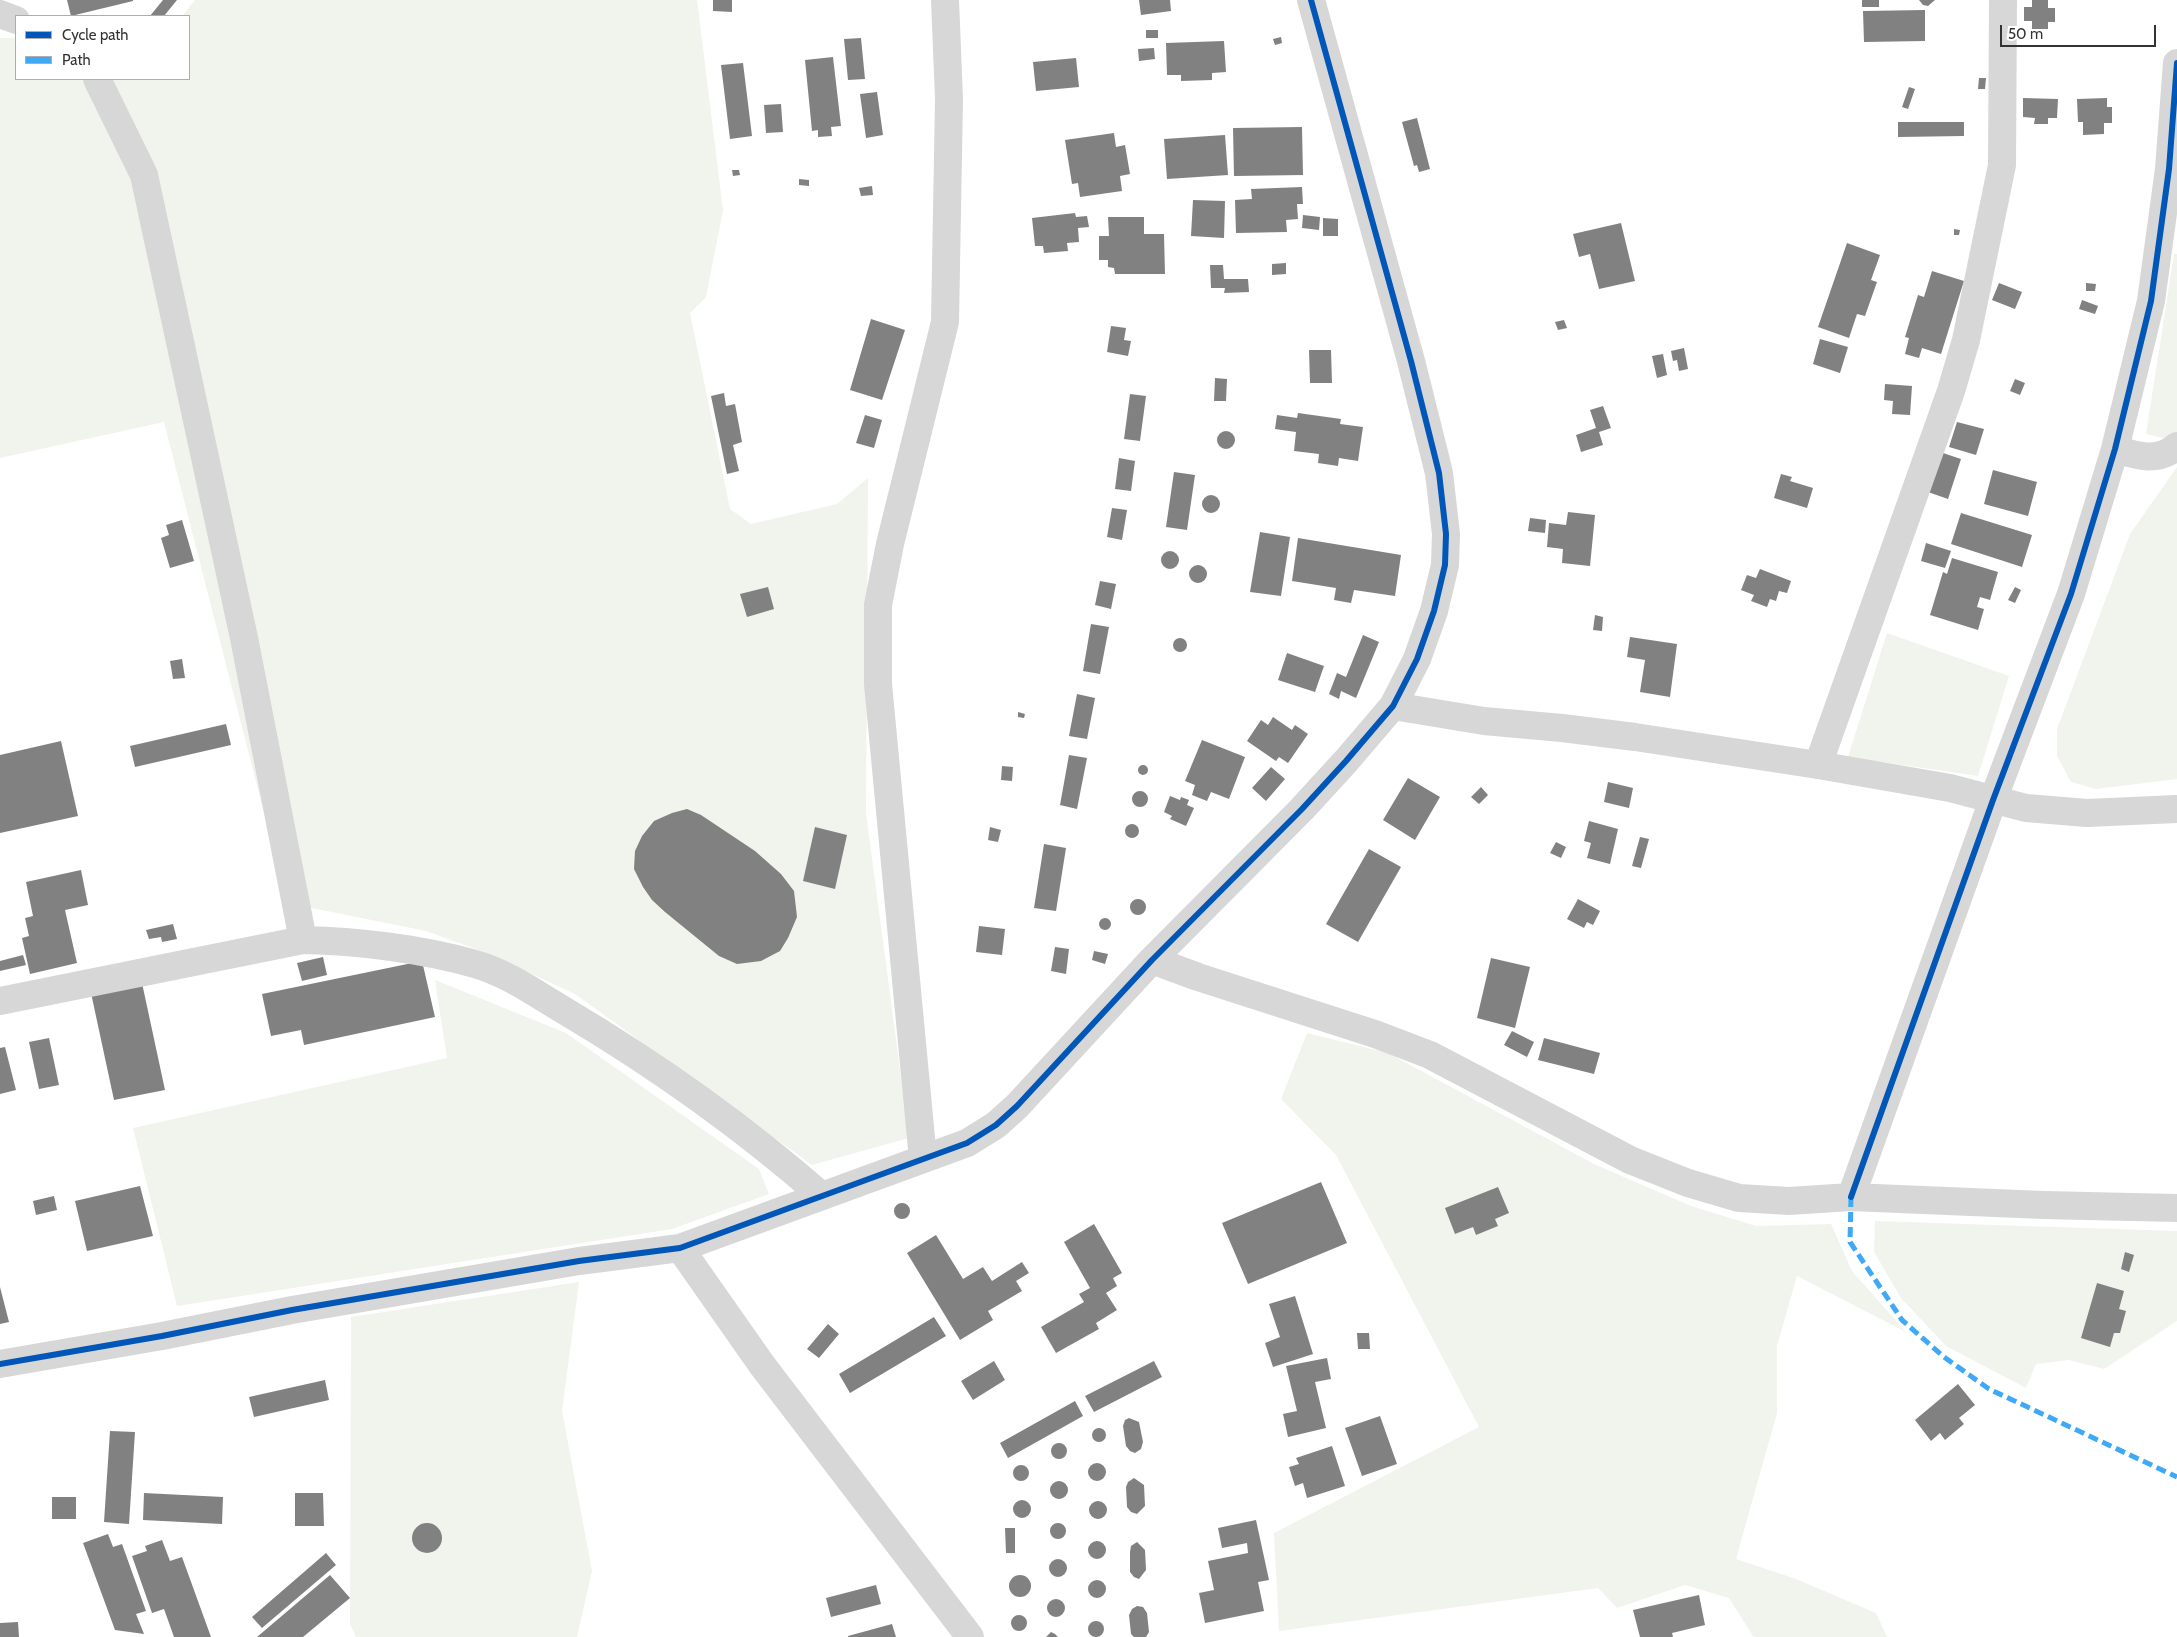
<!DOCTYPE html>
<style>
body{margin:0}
#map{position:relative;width:2177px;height:1637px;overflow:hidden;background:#fff;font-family:Cabin,sans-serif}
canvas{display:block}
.legend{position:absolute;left:15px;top:15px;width:175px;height:65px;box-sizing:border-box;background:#fff;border:1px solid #adadad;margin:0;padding:6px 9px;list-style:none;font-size:15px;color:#333}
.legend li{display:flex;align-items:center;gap:10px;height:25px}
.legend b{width:25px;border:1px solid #adadad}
.scale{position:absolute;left:2000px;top:25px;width:156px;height:22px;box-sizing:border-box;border:2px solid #333;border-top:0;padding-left:6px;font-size:15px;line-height:18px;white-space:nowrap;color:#333;-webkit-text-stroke:4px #fff;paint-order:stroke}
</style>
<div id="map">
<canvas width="2177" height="1637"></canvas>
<ul class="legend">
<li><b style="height:6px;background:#0057b8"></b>Cycle path</li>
<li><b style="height:6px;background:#3fa9f5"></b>Path</li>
</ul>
<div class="scale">50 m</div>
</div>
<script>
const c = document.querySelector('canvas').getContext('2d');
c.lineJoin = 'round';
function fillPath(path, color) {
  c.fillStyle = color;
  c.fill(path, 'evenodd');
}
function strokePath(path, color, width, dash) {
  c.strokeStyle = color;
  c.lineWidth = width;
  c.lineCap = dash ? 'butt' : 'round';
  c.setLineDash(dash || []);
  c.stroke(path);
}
fillPath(new Path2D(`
 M195 0H697L723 210 706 297 690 313 730 509 751 524 837 504 868 478 866 813 909 1138 812 1165 575 994 484 952 426 931 287 903 164 422 0 458V38H16V79H189V16H182Z
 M2174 254H2177V434L2171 440 2146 434Z
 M2177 467V779L2096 789 2071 782 2057 756V729L2130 534Z
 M1887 633 2009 676 1978 776 1848 757Z
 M435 980 566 1033 759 1169 769 1194 672 1229 177 1306 133 1128 447 1058Z
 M1307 1033 1388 1053 1594 1164 1691 1206 1756 1226 1831 1224 1852 1271 1906 1332 1797 1276 1777 1346V1413L1736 1559 1796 1579 1876 1613 1887 1637H1756L1753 1636 1729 1598 1685 1585 1617 1608 1598 1588 1279 1631 1274 1533 1479 1427 1336 1155 1281 1099Z
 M1875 1221 2177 1231V1321L2104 1369 2069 1360 2036 1364 2026 1388 1946 1346 1901 1298 1874 1252Z
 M579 1282 562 1411 592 1571 577 1637H356L350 1624 351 1317Z`), '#f0f4ed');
fillPath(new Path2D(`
 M67 0H133V1L71 16Z
 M163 0H177L164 16H150Z
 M713 0H732V12L713 11Z
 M1139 0H1170L1171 11 1141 15Z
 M1862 0H1879V7H1862Z
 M1919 0H1935L1928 6 1923 5Z
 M2032 0H2048V8H2055V22H2048V29H2032V21H2024V7H2032Z
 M1925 10V41L1864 42 1863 11Z
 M1146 30H1158V38H1146Z
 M1281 37 1282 43 1275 45 1273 39Z
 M861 38 865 79 848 80 844 39Z
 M1224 41 1226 72 1212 73V80L1181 81V75H1167L1166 43Z
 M1154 48 1155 59 1139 61 1138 49Z
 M833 57 841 126 831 127 832 136 818 137V130L812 131 805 60Z
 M1076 58 1079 87 1036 91 1033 62Z
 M743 63 752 136 730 139 721 65Z
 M1979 78H1986L1985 89H1978Z
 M1909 87 1915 89 1908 109 1902 107Z
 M877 92 883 135 866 138 860 94Z
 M2023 98 2058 99 2057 118H2048V124H2034L2035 118 2023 117Z
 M2107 98V107H2112V123H2104V134L2083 135V122H2078L2077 99Z
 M781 104 783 132 766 133 764 105Z
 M1417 118 1430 169 1419 172 1417 165 1414 166 1402 122Z
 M1898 122H1964V136L1898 137Z
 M1302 127 1303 175 1234 176 1233 128Z
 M1114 133 1116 147 1125 145 1130 174 1120 176 1122 191 1080 197 1078 183 1072 184 1065 140Z
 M1225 135 1228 175 1167 179 1164 139Z
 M732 170H739L740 175 733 176Z
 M799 179 809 180V186L799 185Z
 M872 186 873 195 861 196 859 188Z
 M1302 187 1303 204H1297L1298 219 1286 220 1287 232 1236 233 1235 200 1252 199 1251 189Z
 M1193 200 1225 201 1224 238 1191 236Z
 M1075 213 1076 217 1087 216 1089 227 1078 228 1079 242 1067 243 1068 251 1044 253 1043 246H1035L1032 218Z
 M1303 215 1320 217 1319 230 1302 228Z
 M1108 217H1144V234H1164L1165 274H1115L1114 268 1108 267V260H1099V236H1109Z
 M1323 218 1338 219V236H1323Z
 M1621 223 1635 281 1599 289 1590 254 1579 257 1573 234Z
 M1954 229 1960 230 1959 235H1954Z
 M1847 243 1880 255 1871 280 1877 282 1865 316 1857 314 1849 338 1818 327Z
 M1286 263V274L1272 275V264Z
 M1210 265H1223L1224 279H1248L1249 292 1224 293 1225 288H1211Z
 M1932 271 1964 281 1941 354 1922 348 1919 358 1905 354 1909 338 1905 337 1918 295 1924 297Z
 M1999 283 2022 292 2015 309 1992 300Z
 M2086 283 2096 284 2095 291H2086Z
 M2082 300 2098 306 2095 314 2079 309Z
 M871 319 905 330 882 400 850 390Z
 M1564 320 1567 328 1558 330 1555 322Z
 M1111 326 1126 328 1124 340 1131 341 1128 356 1107 352Z
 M1820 339 1848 347 1840 373 1813 364Z
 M1684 348 1688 369 1679 371 1677 360 1673 361 1671 351Z
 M1309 350H1331L1332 383H1310Z
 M1663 354 1667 375 1657 378 1652 356Z
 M1215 378 1227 379 1226 401H1214Z
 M2015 379 2025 383 2020 395 2010 391Z
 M1885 384 1912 386 1910 415 1892 414 1893 401 1884 400Z
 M724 393 726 406 735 404 742 442 733 445 739 471 727 474 711 396Z
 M1130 394 1146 396 1140 441 1124 439Z
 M1603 406 1611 428 1599 432 1603 445 1581 452 1576 435 1596 428 1590 410Z
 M1298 413 1341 419 1340 424 1363 427 1358 461 1339 458 1338 466 1318 463 1319 454 1294 451 1296 432 1275 429 1277 415 1297 418Z
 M865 415 882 420 874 448 856 443Z
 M1957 422 1984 429 1976 455 1949 447Z
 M1217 440a9 9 0 1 1 18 0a9 9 0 1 1-18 0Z
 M1940 452 1961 459 1948 499 1928 492Z
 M1119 458 1135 461 1131 491 1115 489Z
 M1993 470 2037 482 2028 516 1984 504Z
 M1174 472 1195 475 1187 530 1166 527Z
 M1781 474 1792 477 1790 481 1813 488 1807 508 1774 498Z
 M1202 504a9 9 0 1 1 18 0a9 9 0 1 1-18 0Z
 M1112 508 1127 510 1122 540 1107 537Z
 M1568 512 1595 515 1590 566 1562 563 1563 549 1547 547 1549 523 1566 525Z
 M1961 513 2032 535 2022 567 1951 544Z
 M1530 518 1546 520 1545 533 1528 531Z
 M182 520 194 561 170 568 161 538 169 535 166 525Z
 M1260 532 1290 537 1281 596 1250 592Z
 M1298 538 1401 555 1395 596 1354 590 1351 603 1334 600 1336 588 1292 581Z
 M1926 543 1951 551 1945 568 1921 561Z
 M1161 560a9 9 0 1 1 18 0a9 9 0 1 1-18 0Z
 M1952 558 1998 572 1990 600 1980 597 1977 607 1984 609 1978 630 1930 615 1943 572 1947 574Z
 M1189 574a9 9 0 1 1 18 0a9 9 0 1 1-18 0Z
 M1760 569 1791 581 1787 593 1779 591 1776 601 1770 599 1767 607 1751 601 1754 595 1741 590 1747 575 1756 578Z
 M1100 581 1116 584 1111 609 1095 605Z
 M768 587 774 609 747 617 740 594Z
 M2015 587 2021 590 2015 603 2008 600Z
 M1595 615 1603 617 1602 631 1593 630Z
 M1091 624 1109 627 1100 674 1083 671Z
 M1363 635 1379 642 1356 698 1341 691 1339 699 1329 694 1337 673 1346 677Z
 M1630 637 1677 644 1670 697 1640 692 1645 660 1627 657Z
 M1173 645a7 7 0 1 1 14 0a7 7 0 1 1-14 0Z
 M1287 653 1324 666 1315 692 1278 680Z
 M182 659 185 678 173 679 170 661Z
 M1077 694 1095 698 1087 739 1069 736Z
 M1018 712 1025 714 1024 718 1018 717Z
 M1273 717 1292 730 1295 725 1308 734 1288 763 1279 757 1276 761 1247 741 1261 720 1268 725Z
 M226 724 231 745 135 767 130 746Z
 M1202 740 1245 757 1229 799 1211 792 1207 801 1192 795 1195 785 1185 781Z
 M61 741 78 816 0 833V755Z
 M1069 755 1087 758 1077 809 1060 805Z
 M1138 770a5 5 0 1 1 10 0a5 5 0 1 1-10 0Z
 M1002 766 1013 767 1012 781 1001 780Z
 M1271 767 1285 779 1266 801 1252 788Z
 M1408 778 1440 797 1415 840 1383 820Z
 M1608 782 1633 788 1629 808 1604 802Z
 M1481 787 1488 795 1479 804 1471 797Z
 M1132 799a8 8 0 1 1 16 0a8 8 0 1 1-16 0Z
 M1170 796 1180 800 1181 797 1189 800 1187 805 1194 808 1186 826 1170 819 1172 816 1164 812Z
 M687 809 701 815 755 851 781 874 794 891 797 917 788 938 780 951 761 961 737 964 719 956 665 912 652 900 643 887 634 869 635 851 642 836 654 821 672 813Z
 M1589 821 1618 829 1610 864 1587 858 1591 843 1584 841Z
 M1125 831a7 7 0 1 1 14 0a7 7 0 1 1-14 0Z
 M815 827 847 835 835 889 803 881Z
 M990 827 1001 830 998 842 988 840Z
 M1640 837 1649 839 1641 868 1632 866Z
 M1556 842 1566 847 1561 858 1550 853Z
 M1044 844 1066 848 1056 911 1034 908Z
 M1369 849 1401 867 1358 942 1326 924Z
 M81 870 88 905 65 910 77 963 30 974 22 938 29 936 25 918 33 916 26 882Z
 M1578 899 1600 911 1593 925 1587 922 1584 928 1567 919Z
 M1130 907a8 8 0 1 1 16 0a8 8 0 1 1-16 0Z
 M1099 924a6 6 0 1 1 12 0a6 6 0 1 1-12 0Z
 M173 924 177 939 162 942 161 937 149 939 146 930Z
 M979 926 1005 929 1002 955 976 952Z
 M1055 947 1069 949 1066 974 1051 971Z
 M1094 951 1108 954 1105 964 1092 960Z
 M23 955 26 965 0 971V961Z
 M323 957 327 975 302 981 297 963Z
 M1491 958 1530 967 1515 1028 1477 1018Z
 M422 961 435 1017 304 1045 301 1030 271 1036 262 994Z
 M142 983 165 1090 114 1100 91 993Z
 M1512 1031 1534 1042 1527 1057 1504 1045Z
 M49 1038 59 1085 39 1089 29 1042Z
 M1544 1038 1600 1053 1594 1074 1538 1060Z
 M5 1047 16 1090 0 1094V1048Z
 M1321 1182 1347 1243 1248 1284 1222 1223Z
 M140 1186 153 1236 87 1251 75 1201Z
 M1498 1187 1509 1213 1495 1219 1498 1226 1476 1235 1473 1227 1455 1234 1445 1208Z
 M54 1196 57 1210 36 1215 33 1201Z
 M894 1211a8 8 0 1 1 16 0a8 8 0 1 1-16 0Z
 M1094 1224 1122 1273 1113 1278 1117 1286 1106 1293 1117 1310 1096 1323 1099 1329 1056 1353 1041 1327 1084 1302 1079 1294 1090 1288 1064 1242Z
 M936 1235 963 1279 983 1267 992 1281 1022 1262 1029 1273 1016 1281 1022 1291 988 1311 993 1320 960 1340 907 1253Z
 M2125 1252 2134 1255 2129 1272 2121 1269Z
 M2097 1283 2124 1291 2119 1309 2126 1311 2120 1333H2114L2110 1347 2081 1338Z
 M0 1287 9 1322 0 1324Z
 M1295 1296 1313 1354 1273 1367 1265 1343 1280 1337 1269 1304Z
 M934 1317 946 1336 850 1393 839 1374Z
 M828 1324 839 1334 819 1358 807 1349Z
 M1357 1333H1369L1370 1349H1358Z
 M1327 1358 1331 1379 1315 1382 1326 1428 1288 1437 1283 1414 1297 1411 1286 1366Z
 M994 1361 1005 1380 973 1400 961 1381Z
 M1154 1361 1162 1377 1094 1412 1085 1396Z
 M325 1380 329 1400 254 1417 249 1397Z
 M1958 1384 1975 1405 1959 1418 1964 1424 1945 1440 1940 1433 1931 1441 1915 1420Z
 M1075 1401 1083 1416 1008 1458 1000 1443Z
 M1380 1416 1397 1464 1362 1476 1345 1428Z
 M1129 1418 1139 1422 1143 1442 1141 1449 1135 1453 1130 1451 1126 1446 1123 1426 1125 1420Z
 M1092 1435a7 7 0 1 1 14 0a7 7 0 1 1-14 0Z
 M110 1431 135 1432 129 1524 104 1522Z
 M1051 1451a8 8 0 1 1 16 0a8 8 0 1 1-16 0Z
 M1332 1446 1345 1486 1307 1498 1303 1483 1295 1486 1289 1467 1299 1464 1296 1458Z
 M1088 1472a9 9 0 1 1 18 0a9 9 0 1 1-18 0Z
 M1013 1473a8 8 0 1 1 16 0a8 8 0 1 1-16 0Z
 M1134 1478 1144 1485 1145 1506 1137 1514 1131 1512 1127 1507 1126 1487 1128 1482Z
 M1050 1490a9 9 0 1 1 18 0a9 9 0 1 1-18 0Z
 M144 1493 223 1497 222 1524 143 1520Z
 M295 1493H323L324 1526H295Z
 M52 1497H76V1519H52Z
 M1013 1509a9 9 0 1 1 18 0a9 9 0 1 1-18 0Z
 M1089 1510a9 9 0 1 1 18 0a9 9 0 1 1-18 0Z
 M1256 1520 1269 1580 1258 1582 1264 1611 1205 1623 1199 1593 1214 1590 1208 1561 1248 1553 1247 1543 1222 1548 1218 1528Z
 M1050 1531a8 8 0 1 1 16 0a8 8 0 1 1-16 0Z
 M412 1538a15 15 0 1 1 30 0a15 15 0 1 1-30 0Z
 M1005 1528H1015V1553H1006Z
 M108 1534 113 1547 122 1544 146 1611 136 1614 144 1634 115 1630 83 1543Z
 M162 1540 170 1561 182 1557 211 1637H174L164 1609 152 1613 132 1556 147 1551 145 1546Z
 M1088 1550a9 9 0 1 1 18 0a9 9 0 1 1-18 0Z
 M1137 1542 1145 1550 1146 1570 1139 1579 1134 1577 1130 1572V1552L1131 1546Z
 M326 1553 336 1565 262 1628 252 1617Z
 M1049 1568a9 9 0 1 1 18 0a9 9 0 1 1-18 0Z
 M1009 1586a11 11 0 1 1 22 0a11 11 0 1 1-22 0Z
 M330 1575 350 1598 303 1637H257Z
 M1088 1589a9 9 0 1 1 18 0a9 9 0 1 1-18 0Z
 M876 1585 881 1604 831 1617 826 1598Z
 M1699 1595 1705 1625 1672 1633 1673 1637H1640L1633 1610Z
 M1047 1608a9 9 0 1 1 18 0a9 9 0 1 1-18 0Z
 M1137 1606 1143 1607 1147 1613 1149 1632 1146 1637H1134L1131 1634 1129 1615 1132 1609Z
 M1011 1623a8 8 0 1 1 16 0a8 8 0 1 1-16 0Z
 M1088 1629a8 8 0 1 1 16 0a8 8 0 1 1-16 0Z
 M18 1622 19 1637H0V1623Z
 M892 1624 896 1637H848V1636Z
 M1051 1632 1055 1634 1058 1637H1046Z`), '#818181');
strokePath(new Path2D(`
 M0 14 16 20
 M97 79 144 175 244 638 303 940
 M2115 449C2137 456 2158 463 2177 446
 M1393 706 1484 721 1562 728 1635 737 1818 765 1950 788 2026 808 2087 813 2177 809
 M1818 765 1951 391 1966 340 2002 165 2003 0
 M1152 960 1198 977 1375 1034 1430 1055 1630 1160 1688 1183 1739 1198 1789 1201 1851 1197 2043 1205 2177 1208
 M0 1001 303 940C357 941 423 949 475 964 507 973 536 994 565 1011 656 1065 742 1126 822 1196
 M923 1159 878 684V605L890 544 945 322 949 99 945 0
 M1851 1197 1993 800 2071 594 2115 449 2151 301 2169 169 2177 63
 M680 1248 762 1365 970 1637
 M0 1364 162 1336 292 1310 579 1261 680 1248 967 1143 996 1125 1017 1106 1152 960 1302 809 1346 761 1393 706 1417 659 1434 611 1445 565 1446 534 1439 473 1411 361 1311 0`), '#d7d7d7', 28);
strokePath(new Path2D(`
 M1851 1197 1850 1242 1902 1320 1944 1357 1989 1389 2177 1477`), '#3fa9f5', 5, [10, 5]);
strokePath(new Path2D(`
 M1851 1197 1993 800 2071 594 2115 449 2151 301 2169 169 2177 63
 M0 1364 162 1336 292 1310 579 1261 680 1248 967 1143 996 1125 1017 1106 1152 960 1302 809 1346 761 1393 706 1417 659 1434 611 1445 565 1446 534 1439 473 1411 361 1311 0`), '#0057b8', 6);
</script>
